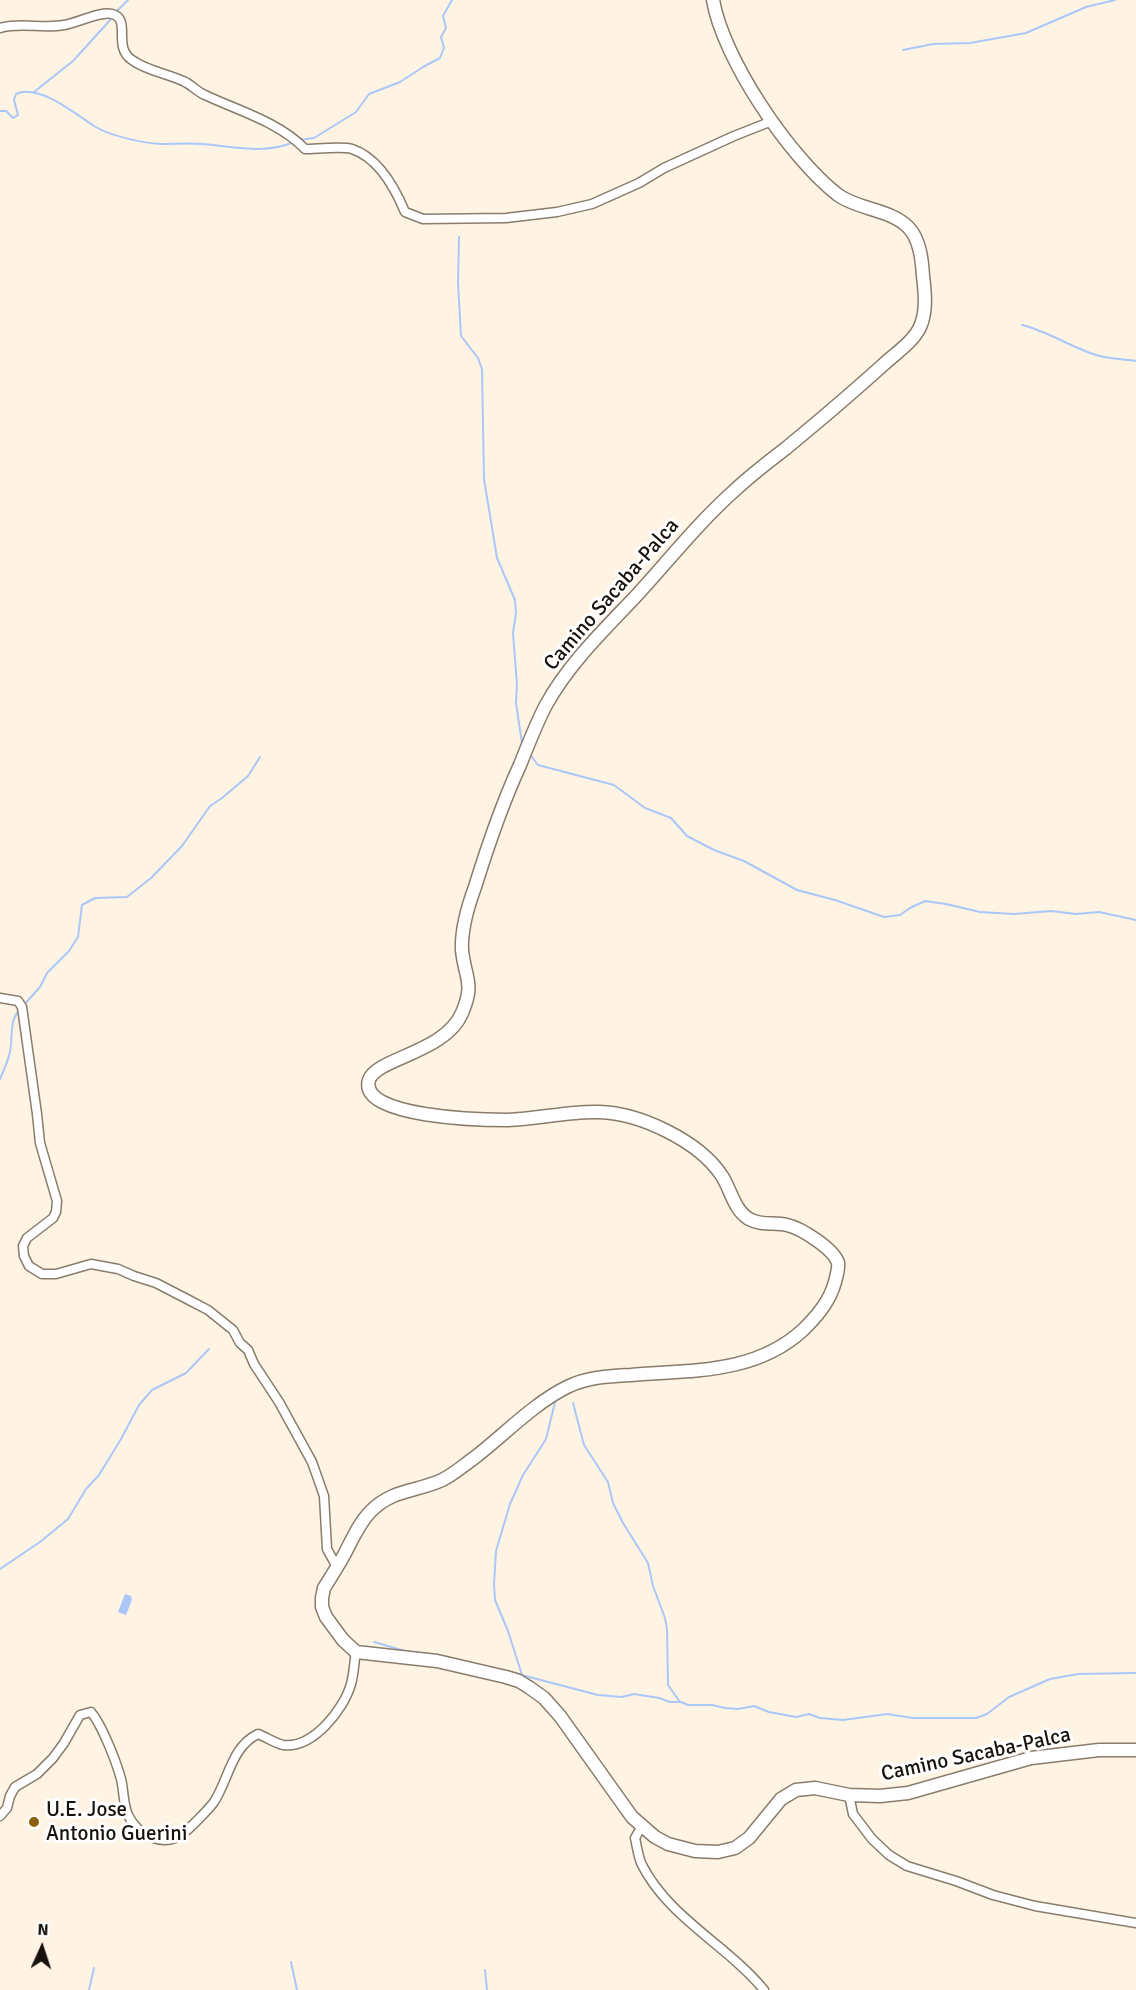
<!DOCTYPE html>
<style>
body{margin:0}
#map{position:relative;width:1136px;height:1990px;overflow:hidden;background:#fff3e4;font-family:Signika,sans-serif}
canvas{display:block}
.north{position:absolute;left:12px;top:1918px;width:60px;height:60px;-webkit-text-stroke:4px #fff;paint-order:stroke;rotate:3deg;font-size:16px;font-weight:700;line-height:24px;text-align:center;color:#17120c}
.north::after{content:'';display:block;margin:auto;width:21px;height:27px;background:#17120c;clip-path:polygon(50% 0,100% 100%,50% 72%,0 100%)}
</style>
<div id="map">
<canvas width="1136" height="1990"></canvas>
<div class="north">N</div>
</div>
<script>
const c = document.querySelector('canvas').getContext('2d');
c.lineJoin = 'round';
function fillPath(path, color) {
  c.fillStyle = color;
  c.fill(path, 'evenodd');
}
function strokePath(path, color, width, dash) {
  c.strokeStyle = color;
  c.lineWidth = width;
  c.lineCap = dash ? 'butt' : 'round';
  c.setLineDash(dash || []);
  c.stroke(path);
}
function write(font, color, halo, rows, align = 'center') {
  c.font = font + ' Signika,sans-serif';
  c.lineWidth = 6;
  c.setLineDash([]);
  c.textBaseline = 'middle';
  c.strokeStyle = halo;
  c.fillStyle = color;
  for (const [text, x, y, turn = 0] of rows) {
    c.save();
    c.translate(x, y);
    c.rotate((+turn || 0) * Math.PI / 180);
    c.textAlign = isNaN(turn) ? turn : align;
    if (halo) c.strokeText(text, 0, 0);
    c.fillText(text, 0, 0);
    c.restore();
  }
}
fillPath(new Path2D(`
 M125 1594 131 1596 132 1600 126 1615 118 1612Z`), '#aac7f8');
strokePath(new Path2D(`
 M115 13 128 0
 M903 50 933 44 970 43 1026 33 1086 7 1115 0
 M34 92 73 61 112 18
 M0 111H6L13 118 18 115 14 100 16 94C38 83 76 114 94 126 110 136 142 143 161 144 174 144 188 143 202 144 232 146 264 155 294 142
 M299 140 314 138 356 112 369 94 400 82 423 67 440 58 444 48 441 37 446 28 443 16 452 0
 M459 237 458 283 461 336 478 358 482 369 484 479 497 558 515 600 516 613 513 633 517 685 516 703 522 743
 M1022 325C1047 331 1069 346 1093 354 1107 359 1122 359 1136 361
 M529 753 538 765 614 785 645 808 671 818 687 836 714 850 744 861 797 890 835 900 884 917 900 915 910 908 925 901 946 904 980 912 1014 914 1051 911 1076 914 1099 912 1136 920
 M23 1006 40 987 47 973 69 951 78 937 82 905 95 898 127 897 151 878 182 846 210 806 222 798 248 776 260 757
 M0 1079C4 1070 8 1061 10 1052 13 1037 9 1022 19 1010
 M573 1403 584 1445 608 1482 613 1503 623 1523 648 1563 653 1586 665 1618 667 1629 668 1685 680 1702
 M0 1569 40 1542 68 1519 86 1489 99 1475 121 1439 139 1405 152 1390 186 1373 209 1349
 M374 1642 405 1651 435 1655
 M444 1656 462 1661
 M514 1673 598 1695 622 1697 634 1694 659 1698 670 1702H681L688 1705H712L725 1708 738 1709 754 1706 769 1712 796 1717 809 1714 820 1718 843 1720 887 1714 913 1718H976L987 1714 1009 1697 1050 1679 1078 1674 1136 1673
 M522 1675 508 1631 495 1600 494 1584 496 1551 510 1504 523 1475 546 1439 555 1402
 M291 1962 297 1990
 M485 1970 487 1990
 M89 1990 94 1968`), '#aac7f8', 2);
const street = new Path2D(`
 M0 28C20 22 43 29 64 25 77 23 100 11 112 14 132 19 112 47 132 60 147 71 166 73 183 81 191 84 197 92 205 95 239 111 279 122 305 149 316 149 343 146 352 149 379 158 395 188 405 212L423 219 506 218 557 212 592 204 639 183 664 168 734 136 772 121
 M0 998 18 1001 22 1007 37 1114 40 1143 57 1201 56 1212 53 1218 27 1238 23 1246 24 1256 29 1266 42 1274H56L91 1264 118 1269 134 1276 156 1283 187 1299 208 1310 233 1330 240 1343 248 1350 254 1364 279 1402 312 1462 324 1496 327 1549 337 1567
 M849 1795 853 1814 872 1839 889 1855 907 1866 956 1881 993 1895 1035 1906 1136 1923
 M0 1816 7 1808 10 1796 15 1787 37 1774 53 1758 64 1743 80 1715 91 1712C102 1725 116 1761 121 1779 124 1791 123 1804 128 1815 138 1836 165 1849 185 1832 192 1826 209 1809 214 1802 229 1779 231 1747 258 1734 266 1737 275 1743 283 1745 313 1749 344 1709 351 1684 354 1674 354 1662 356 1652
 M642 1826 635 1838C637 1846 638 1857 642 1865 669 1918 727 1945 764 1990`);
const secondary = new Path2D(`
 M713 0C723 59 790 158 838 195 859 210 890 209 908 227 920 239 922 260 923 276 925 292 927 312 920 327 913 342 896 353 884 364 852 393 819 421 785 449 768 462 751 475 735 490 699 522 669 560 637 595 605 629 569 663 546 705 536 724 528 745 520 765 502 804 488 845 475 887 468 906 461 929 462 950 465 979 475 983 462 1013 445 1053 376 1058 369 1080 358 1118 485 1120 508 1120 538 1119 569 1111 599 1112 640 1113 699 1141 722 1176 731 1190 734 1210 749 1219 762 1226 774 1222 787 1225 801 1228 834 1249 838 1263 839 1268 835 1283 833 1288 827 1305 815 1318 803 1330 755 1374 692 1370 631 1375 609 1376 587 1377 567 1387 533 1404 504 1435 474 1458 464 1465 453 1475 442 1480 416 1492 393 1489 371 1511 359 1523 352 1540 344 1555 338 1566 331 1577 324 1588L322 1598V1607L326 1617 343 1640 356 1652 437 1661 506 1677 519 1681 530 1688 544 1698 560 1716 632 1817 655 1837 668 1844 695 1851 718 1852 735 1848 749 1838 781 1799 796 1790 815 1788 849 1795 880 1796 908 1793 1031 1758 1099 1750H1136`);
strokePath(street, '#897c6c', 11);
strokePath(secondary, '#897c6c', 15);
strokePath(street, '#fff', 8);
strokePath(secondary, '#fff', 12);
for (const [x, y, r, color] of [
 [34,1822,6,"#8f600a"]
]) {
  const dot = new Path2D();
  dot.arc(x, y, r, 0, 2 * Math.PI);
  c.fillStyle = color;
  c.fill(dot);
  strokePath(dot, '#fff', 2);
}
write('21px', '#17120c', '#fff', [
 ["Camino Sacaba-Palca",612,595,-49],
 ["Camino Sacaba-Palca",976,1755,-12]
]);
write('21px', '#17120c', '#fff', [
 ["U.E. Jose",46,1810],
 ["Antonio Guerini",46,1834]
], 'left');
</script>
